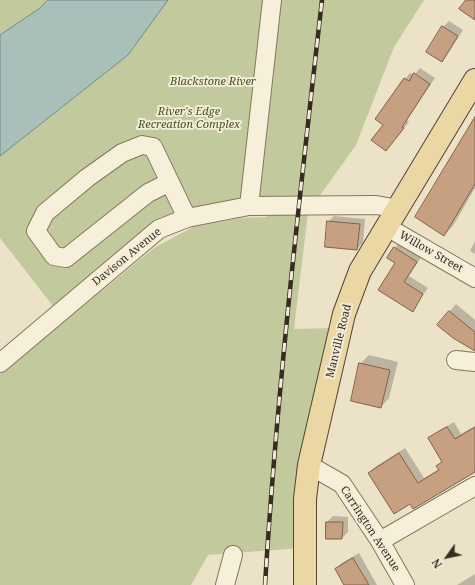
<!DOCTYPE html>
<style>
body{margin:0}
#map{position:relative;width:475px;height:585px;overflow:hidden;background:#ebe2c8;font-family:"Noto Serif",serif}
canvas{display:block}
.north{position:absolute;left:427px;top:537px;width:40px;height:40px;-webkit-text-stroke:3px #f3ecd7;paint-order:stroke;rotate:237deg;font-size:11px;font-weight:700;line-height:16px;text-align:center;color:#372c21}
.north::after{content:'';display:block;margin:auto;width:14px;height:18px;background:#372c21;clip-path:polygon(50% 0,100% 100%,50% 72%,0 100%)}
</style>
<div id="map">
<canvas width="475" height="585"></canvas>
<div class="north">N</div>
</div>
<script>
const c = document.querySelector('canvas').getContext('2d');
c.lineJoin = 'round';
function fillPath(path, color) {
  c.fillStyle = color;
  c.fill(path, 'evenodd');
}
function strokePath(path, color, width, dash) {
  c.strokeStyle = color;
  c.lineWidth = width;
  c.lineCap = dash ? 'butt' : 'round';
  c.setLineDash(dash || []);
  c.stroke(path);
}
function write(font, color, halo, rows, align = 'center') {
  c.font = font + ' "Noto Serif",serif';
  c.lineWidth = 4;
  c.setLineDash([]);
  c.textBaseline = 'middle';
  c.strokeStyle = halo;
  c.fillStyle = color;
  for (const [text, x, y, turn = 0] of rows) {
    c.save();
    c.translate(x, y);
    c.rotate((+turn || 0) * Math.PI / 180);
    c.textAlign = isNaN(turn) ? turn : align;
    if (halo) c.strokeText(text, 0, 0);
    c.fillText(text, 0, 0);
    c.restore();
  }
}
fillPath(new Path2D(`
 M0 0H48L40 8 0 35Z
 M168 0H424L394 47 356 145 308 212 294 329 335 328 300 548 208 555 191 585H0V374L154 248 195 226 242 218 267 217 269 201 207 204 152 225 56 310 0 238V156L128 55Z`), '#c2c99c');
const water = new Path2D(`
 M48 0H168L128 55 0 156V35L40 8Z`);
fillPath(water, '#a8bfba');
strokePath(water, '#6f8d87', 1);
fillPath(new Path2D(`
 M449 21 463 30 447 55 442 61 443 27Z
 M420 68 435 78 407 120 409 122 386 150 384 124 405 79 410 73 414 75Z
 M475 119V188L453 226 444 235Z
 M334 216 365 219 363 243 357 249 328 222Z
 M475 241V254L470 251Z
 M400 242 422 256 409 276 428 288 412 310 396 263 395 248Z
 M456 304 475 320V351L438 325Z
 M369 355 398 362 389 398 381 407 360 364Z
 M454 422 461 434 475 426V468L411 502 369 473 375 467 405 448 424 478 439 469 437 466 443 460 429 438 435 433Z
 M333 516 348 517V532L342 538 327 522Z
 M359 553 377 585H346L336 569 342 563Z
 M475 574V585H457Z`), '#0003');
const building = new Path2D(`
 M466 0H475V20L459 9Z
 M442 26 458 36 442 62 426 52Z
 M414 73 430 84 402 127 404 128 386 151 371 140 383 125 375 119 404 78 409 81Z
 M475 117V184L444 236 415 217Z
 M327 221 360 224 357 250 325 247Z
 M394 247 417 262 404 282 423 294 413 312 378 290 395 263 387 258Z
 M449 311 475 332V351L453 338 437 325Z
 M359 363 390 370 381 408 351 401Z
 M447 427 455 439 475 427V472L413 509 410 504 394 514 368 473 399 453 418 483 439 470 436 466 442 462 428 438Z
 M326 522H343L342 539H326Z
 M353 558 369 585H344L335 569Z`);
fillPath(building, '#c6a080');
strokePath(building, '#836046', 1);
const minor = new Path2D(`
 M170 182 148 193 66 258 54 256 36 231 45 213 87 178 122 153 142 145 153 147 187 218
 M249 206 272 0
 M387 227 475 278
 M456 360 475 362
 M0 363 159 229 187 218 249 206 376 205 399 209
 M309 465 342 484 380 541 405 585
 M380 541 475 486
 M225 585 233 555`);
const major = new Path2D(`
 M305 585V499L309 465 344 314 360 271 475 80`);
strokePath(minor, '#86755e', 20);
strokePath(major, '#544332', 24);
strokePath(minor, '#f6efda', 18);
strokePath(major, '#ebd7a3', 22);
const rail = new Path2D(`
 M265 585C277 390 300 194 322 0`);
strokePath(rail, '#372c21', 4.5);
strokePath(rail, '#f3ecd7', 3, [9]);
write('italic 11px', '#465229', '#f3ecd7', [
 ["Blackstone River",213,82],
 ["River's Edge",189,112],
 ["Recreation Complex",189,125]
]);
write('11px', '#372c21', '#f3ecd7', [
 ["Willow Street",431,252,30],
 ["Davison Avenue",127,257,-39],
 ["Manville Road",339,341,-76],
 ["Carrington Avenue",370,529,57]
]);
</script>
